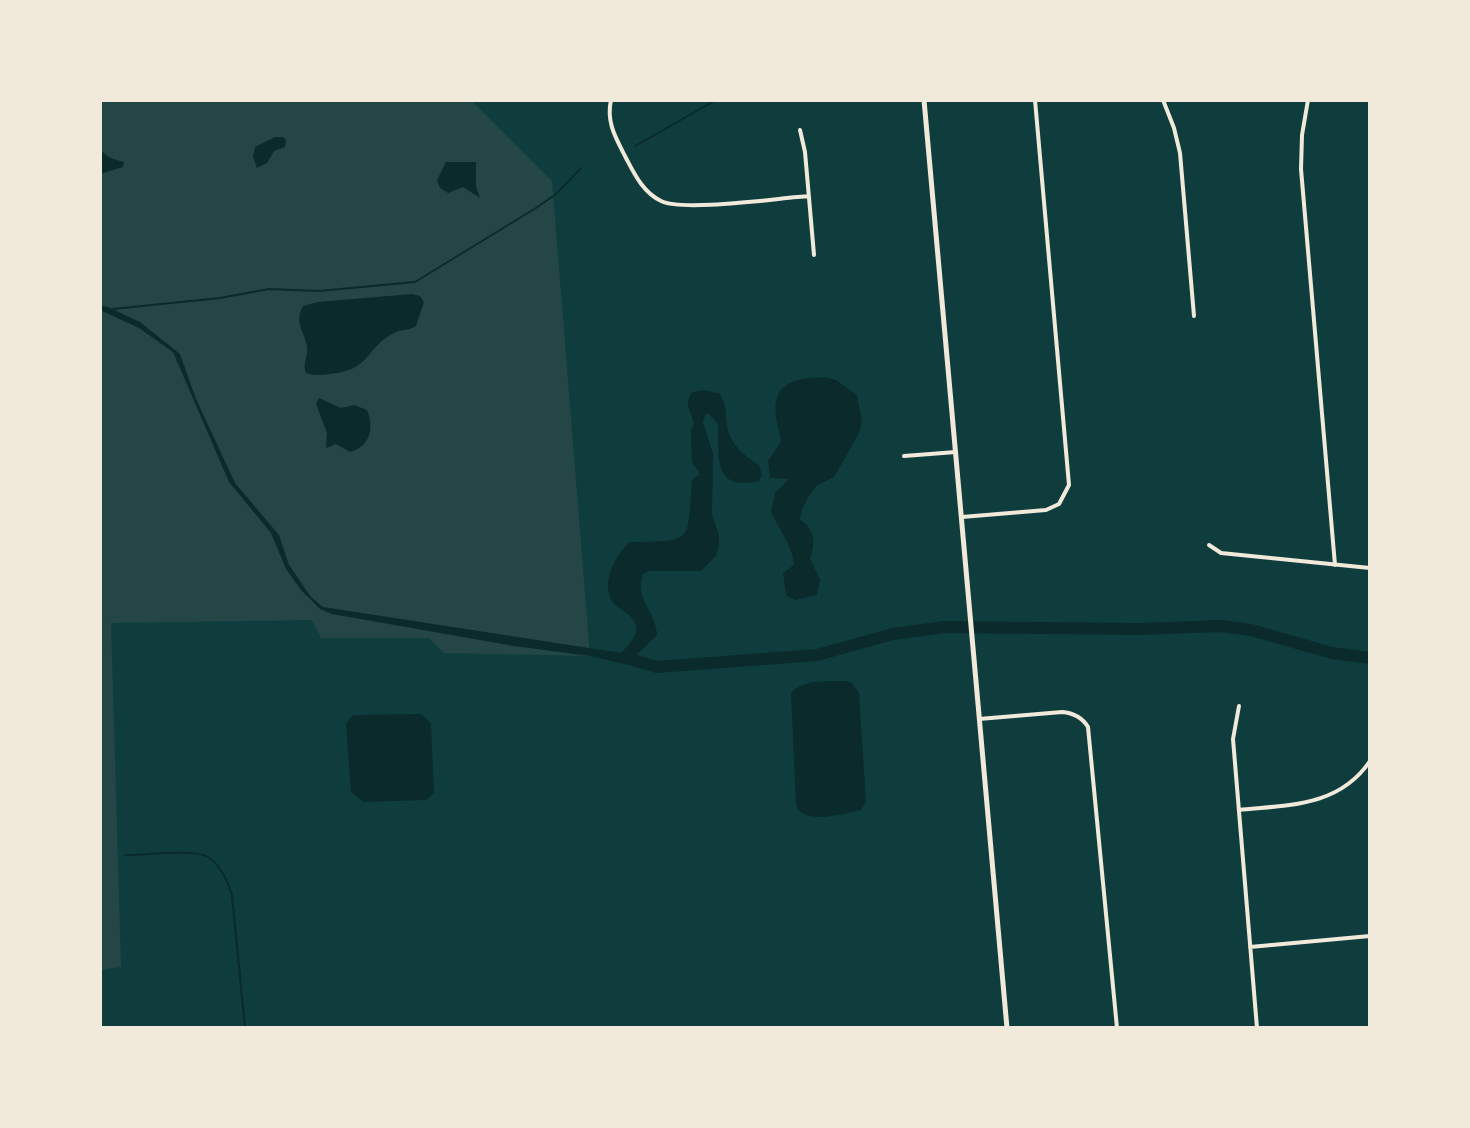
<!DOCTYPE html>
<style>
body{margin:0}
#map{position:relative;width:1470px;height:1128px;overflow:hidden;background:#0f3d3e;font-family:"Noto Serif",serif}
canvas{display:block}
.frame{position:absolute;inset:0;border:102px solid #f1e9da;pointer-events:none}
</style>
<div id="map">
<canvas width="1470" height="1128"></canvas>
<div class="frame"></div>
</div>
<script>
const c = document.querySelector('canvas').getContext('2d');
c.lineJoin = 'round';
function fillPath(path, color) {
  c.fillStyle = color;
  c.fill(path, 'evenodd');
}
function strokePath(path, color, width, dash) {
  c.strokeStyle = color;
  c.lineWidth = width;
  c.lineCap = dash ? 'butt' : 'round';
  c.setLineDash(dash || []);
  c.stroke(path);
}
fillPath(new Path2D(`
 M100 100H471L552 181 590 656 444 653 429 638H321L312 620 111 623 121 967 100 970Z`), '#244646');
fillPath(new Path2D(`
 M275 137H283L286 140 285 147 274 151 267 163 257 168 253 157 255 147Z
 M100 150 110 158 124 162 123 167 100 174Z
 M446 162H476V187L480 198 463 187 448 193 440 188 437 180Z
 M412 294 420 296 424 302 416 326C408 331 400 329 392 334 365 349 371 370 330 374 321 375 314 376 306 373 302 362 309 356 307 346 304 331 294 322 303 306L318 302Z
 M100 305 108 307 140 322 180 354 196 399 235 483 279 535 289 565 311 597 323 607 621 653C627 647 638 636 636 626 634 615 621 611 614 604 599 586 615 554 630 542 695 541 687 543 692 480L700 474 692 462 691 429 694 425C693 411 682 407 692 392L705 390 720 394C727 406 725 413 727 425 729 444 745 456 759 465L762 475 759 481C712 492 719 456 718 424L708 413 705 415 703 422 713 454 712 515 719 535V546L716 556 701 571H650L643 574C634 599 656 611 657 635L634 657 653 663 650 670 590 656 514 646 332 614 320 609 301 590 286 569 271 533 229 482 173 352 139 328 100 310Z
 M826 377 836 380 857 395 862 422 859 433 834 477 816 486 807 499 801 512 800 520C815 528 816 545 810 558L820 580 817 595 795 600 786 595 783 573 794 565C792 544 779 530 771 512L775 493 789 479 770 478 768 461 781 442C780 433 777 425 776 417 771 380 799 378 826 377Z
 M319 398 341 408 354 405 367 410C374 428 371 446 350 452L336 444 326 448 327 433 316 404Z
 M846 681 852 683 859 693 866 802 861 810C844 814 801 826 796 804L791 694C802 678 828 682 846 681Z
 M421 714 431 723 434 793 427 800 364 802 351 792 346 723 353 715Z`), '#0a2a2b');
strokePath(new Path2D(`
 M635 146 716 100
 M113 309 220 298 269 289 319 291 415 282 536 208 556 194 581 168
 M125 855C144 855 194 849 208 857 220 865 228 882 232 895L245 1028`), '#0a2a2b', 2);
strokePath(new Path2D(`
 M636 661 657 667 817 655 893 634 945 627 1139 629 1221 626 1251 630 1332 653 1370 658`), '#0a2a2b', 12);
strokePath(new Path2D(`
 M611 100C606 123 616 138 626 158 635 175 643 192 661 201 684 212 778 198 809 196
 M1163 100 1174 128 1180 153 1194 316
 M1308 100 1302 135 1301 169 1335 565
 M800 130 805 152 814 255
 M904 456 956 452
 M962 517 1046 510 1059 504 1069 485 1035 100
 M1209 545 1221 553 1370 568
 M1239 706 1233 739 1257 1028
 M979 719 1062 712C1074 713 1082 717 1088 727L1117 1028
 M1239 810C1288 805 1339 807 1370 761
 M1250 947 1370 936`), '#f1e9da', 4);
strokePath(new Path2D(`
 M924 100 1007 1028`), '#f1e9da', 5);
</script>
